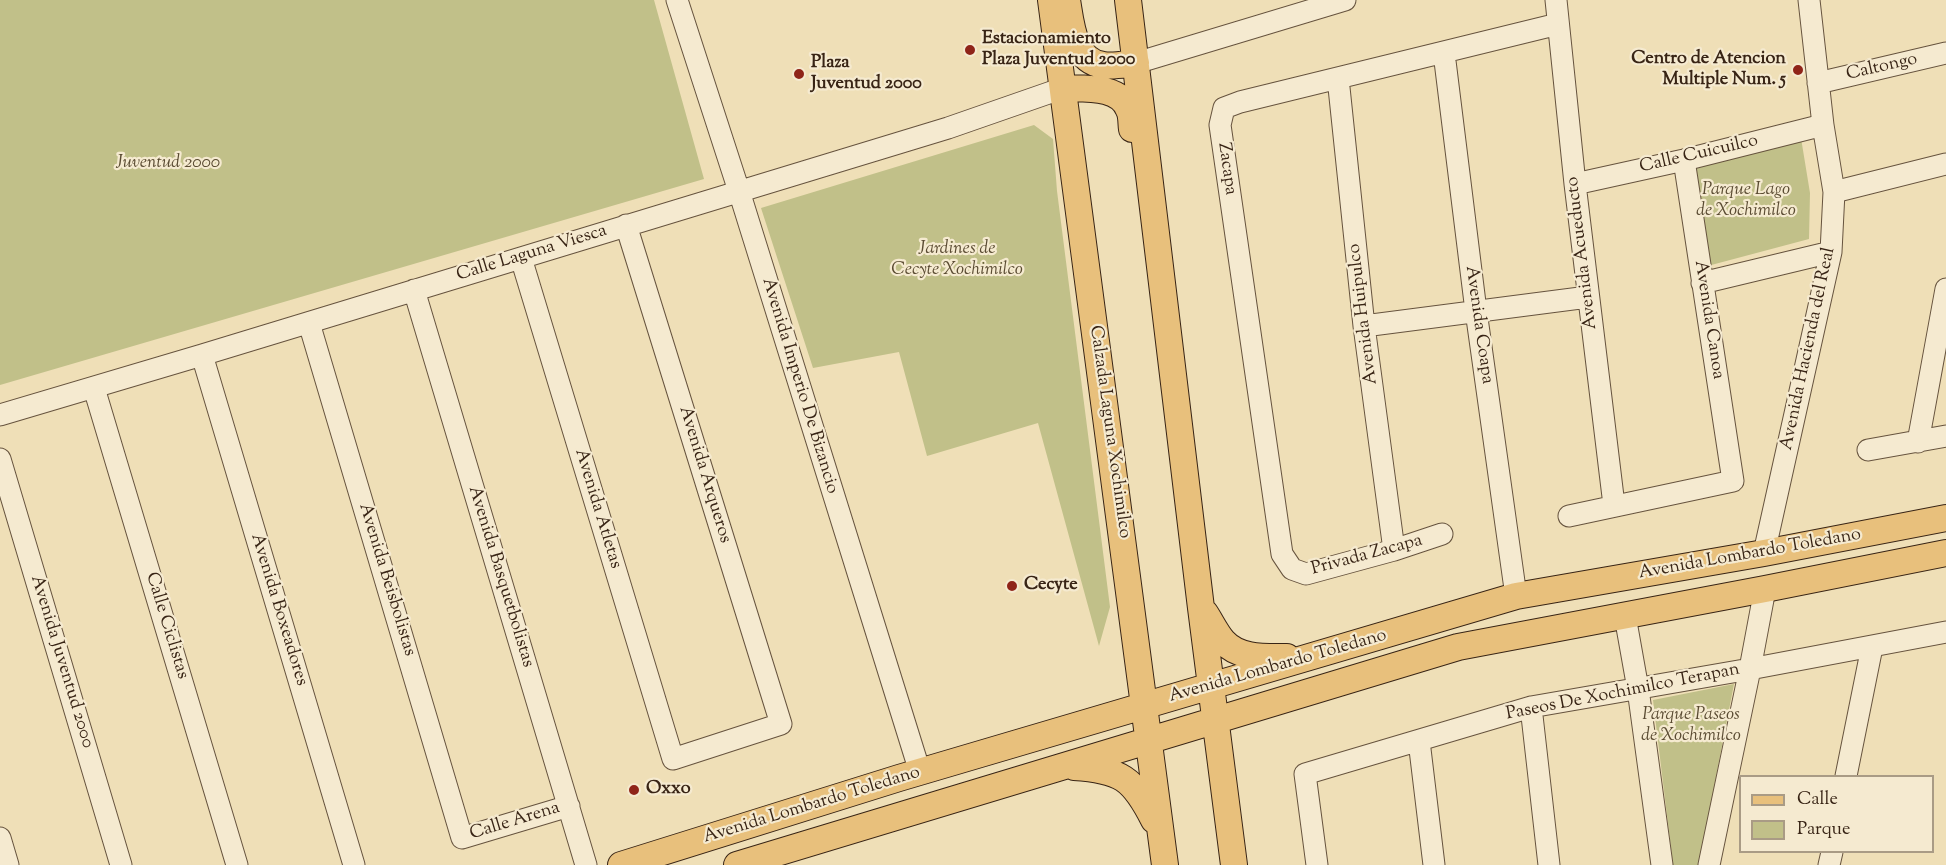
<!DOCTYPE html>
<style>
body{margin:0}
#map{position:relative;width:1946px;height:865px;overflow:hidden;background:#efdfb7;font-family:"Sorts Mill Goudy",serif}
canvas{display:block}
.legend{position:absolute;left:1739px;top:775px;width:195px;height:78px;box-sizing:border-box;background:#f5ead0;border:2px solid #a99b85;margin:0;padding:8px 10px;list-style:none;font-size:18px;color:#382415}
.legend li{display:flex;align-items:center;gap:12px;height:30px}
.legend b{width:30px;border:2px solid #a99b85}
</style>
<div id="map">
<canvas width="1946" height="865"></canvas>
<ul class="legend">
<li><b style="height:8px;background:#e8c07c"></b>Calle</li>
<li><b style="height:16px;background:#c1c089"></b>Parque</li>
</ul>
</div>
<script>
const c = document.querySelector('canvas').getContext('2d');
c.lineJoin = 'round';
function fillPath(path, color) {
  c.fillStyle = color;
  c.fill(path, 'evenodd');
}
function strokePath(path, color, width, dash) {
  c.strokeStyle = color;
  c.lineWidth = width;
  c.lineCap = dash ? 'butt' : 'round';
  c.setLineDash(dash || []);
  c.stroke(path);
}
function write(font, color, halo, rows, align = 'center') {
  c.font = font + ' "Sorts Mill Goudy",serif';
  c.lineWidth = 4.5;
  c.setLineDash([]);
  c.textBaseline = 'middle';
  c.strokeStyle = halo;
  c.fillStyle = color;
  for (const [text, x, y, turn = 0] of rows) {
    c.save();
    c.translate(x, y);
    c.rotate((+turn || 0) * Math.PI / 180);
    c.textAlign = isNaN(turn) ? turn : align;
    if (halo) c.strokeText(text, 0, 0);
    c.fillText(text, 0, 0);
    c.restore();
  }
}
fillPath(new Path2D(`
 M0 0H654L704 179 0 385Z
 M1034 125 1053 139 1057 191 1110 607 1099 646 1038 423 927 456 899 352 813 368 761 208Z
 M1801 138 1810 193 1809 239 1700 268 1684 160Z
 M1734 684 1699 865H1673L1653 700Z`), '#c1c089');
const minor = new Path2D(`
 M677 0 739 191 920 772
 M1556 0 1575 184 1614 505
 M1444 53 1476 311 1516 596
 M1136 63 1345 0
 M1338 78 1364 326 1394 550
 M1818 83 1946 53
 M1575 184 1684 160 1823 125
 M1834 192 1946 164
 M521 258 673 759 781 724 626 225
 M1702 283 1831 252
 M414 290 586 865
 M309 323 462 838 569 806
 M1364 326 1588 297
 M202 355 354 865
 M94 388 237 865
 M0 415 202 355 948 128 1063 88
 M1918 442 1946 289
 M1868 450 1946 436
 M0 459 121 865
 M1569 516 1733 481 1684 160
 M1442 534 1394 550 1306 574 1292 569 1282 554 1220 125 1224 108 1240 102 1558 24
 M1764 553 1831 252 1834 192 1823 125 1809 0
 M1625 616 1638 689 1662 865
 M1531 707 1549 865
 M1419 741 1434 865
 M1846 776 1872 647
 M0 838 8 865
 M1317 865 1305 774 1531 707 1750 669 1946 632
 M1709 865 1750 669 1765 589
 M1829 865 1832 852`);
const major = new Path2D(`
 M1051 0 1165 865
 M1067 0C1071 23 1073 61 1103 65 1113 67 1125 64 1136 63
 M1128 0 1201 608 1234 865
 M1063 88C1084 89 1120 85 1129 110 1132 116 1131 123 1132 129
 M1205 613C1211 622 1216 633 1223 641 1239 659 1265 657 1287 657
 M1074 767C1121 770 1133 778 1154 820
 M621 865 899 778 1516 596 1764 553 1946 518
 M737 865 1458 647 1765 589 1946 553`);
strokePath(minor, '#66533e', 23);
strokePath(major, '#382415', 28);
strokePath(minor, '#f5ead0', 21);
strokePath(major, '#e8c07c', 26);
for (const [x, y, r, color] of [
 [970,50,6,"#8f2418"],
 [1798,70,6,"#8f2418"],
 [799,74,6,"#8f2418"],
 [1012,586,6,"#8f2418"],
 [634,790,6,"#8f2418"]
]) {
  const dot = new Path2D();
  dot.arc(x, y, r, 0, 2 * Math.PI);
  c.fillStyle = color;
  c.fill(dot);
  strokePath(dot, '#f5ead0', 2);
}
write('bold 18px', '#382415', '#f5ead0', [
 ["Estacionamiento",982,40],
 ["Plaza Juventud 2000",982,61],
 ["Centro de Atencion",1786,60,"right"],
 ["Multiple Num. 5",1786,81,"right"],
 ["Plaza",811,64],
 ["Juventud 2000",811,85],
 ["Cecyte",1024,586],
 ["Oxxo",646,790]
], 'left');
write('18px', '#382415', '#f5ead0', [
 ["Caltongo",1882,68,-13],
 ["Calle Cuicuilco",1699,155,-13],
 ["Zacapa",1226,169,82],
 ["Avenida Acueducto",1583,253,-97],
 ["Calle Laguna Viesca",532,254,-17],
 ["Avenida Huipulco",1364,314,-97],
 ["Avenida Canoa",1708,320,81],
 ["Avenida Coapa",1478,325,82],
 ["Avenida Hacienda del Real",1809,349,-78],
 ["Avenida Imperio De Bizancio",799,386,73],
 ["Calzada Laguna Xochimilco",1109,432,82],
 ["Avenida Arqueros",704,475,73],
 ["Avenida Atletas",597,509,73],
 ["Avenida Lombardo Toledano",1750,555,-10],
 ["Privada Zacapa",1367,556,-15],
 ["Avenida Basquetbolistas",500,577,73],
 ["Avenida Beisbolistas",386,580,73],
 ["Avenida Boxeadores",278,610,73],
 ["Calle Ciclistas",166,626,73],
 ["Avenida Juventud 2000",61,662,73],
 ["Avenida Lombardo Toledano",1278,667,-16],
 ["Paseos De Xochimilco Terapan",1623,693,-11],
 ["Avenida Lombardo Toledano",812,806,-17],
 ["Calle Arena",515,822,-17]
]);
write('italic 18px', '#5a4b32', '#f5ead0', [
 ["Juventud 2000",168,164],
 ["Parque Lago",1746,191],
 ["de Xochimilco",1746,212],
 ["Jardines de",957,250],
 ["Cecyte Xochimilco",957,271],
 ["Parque Paseos",1691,716],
 ["de Xochimilco",1691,737]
]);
</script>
